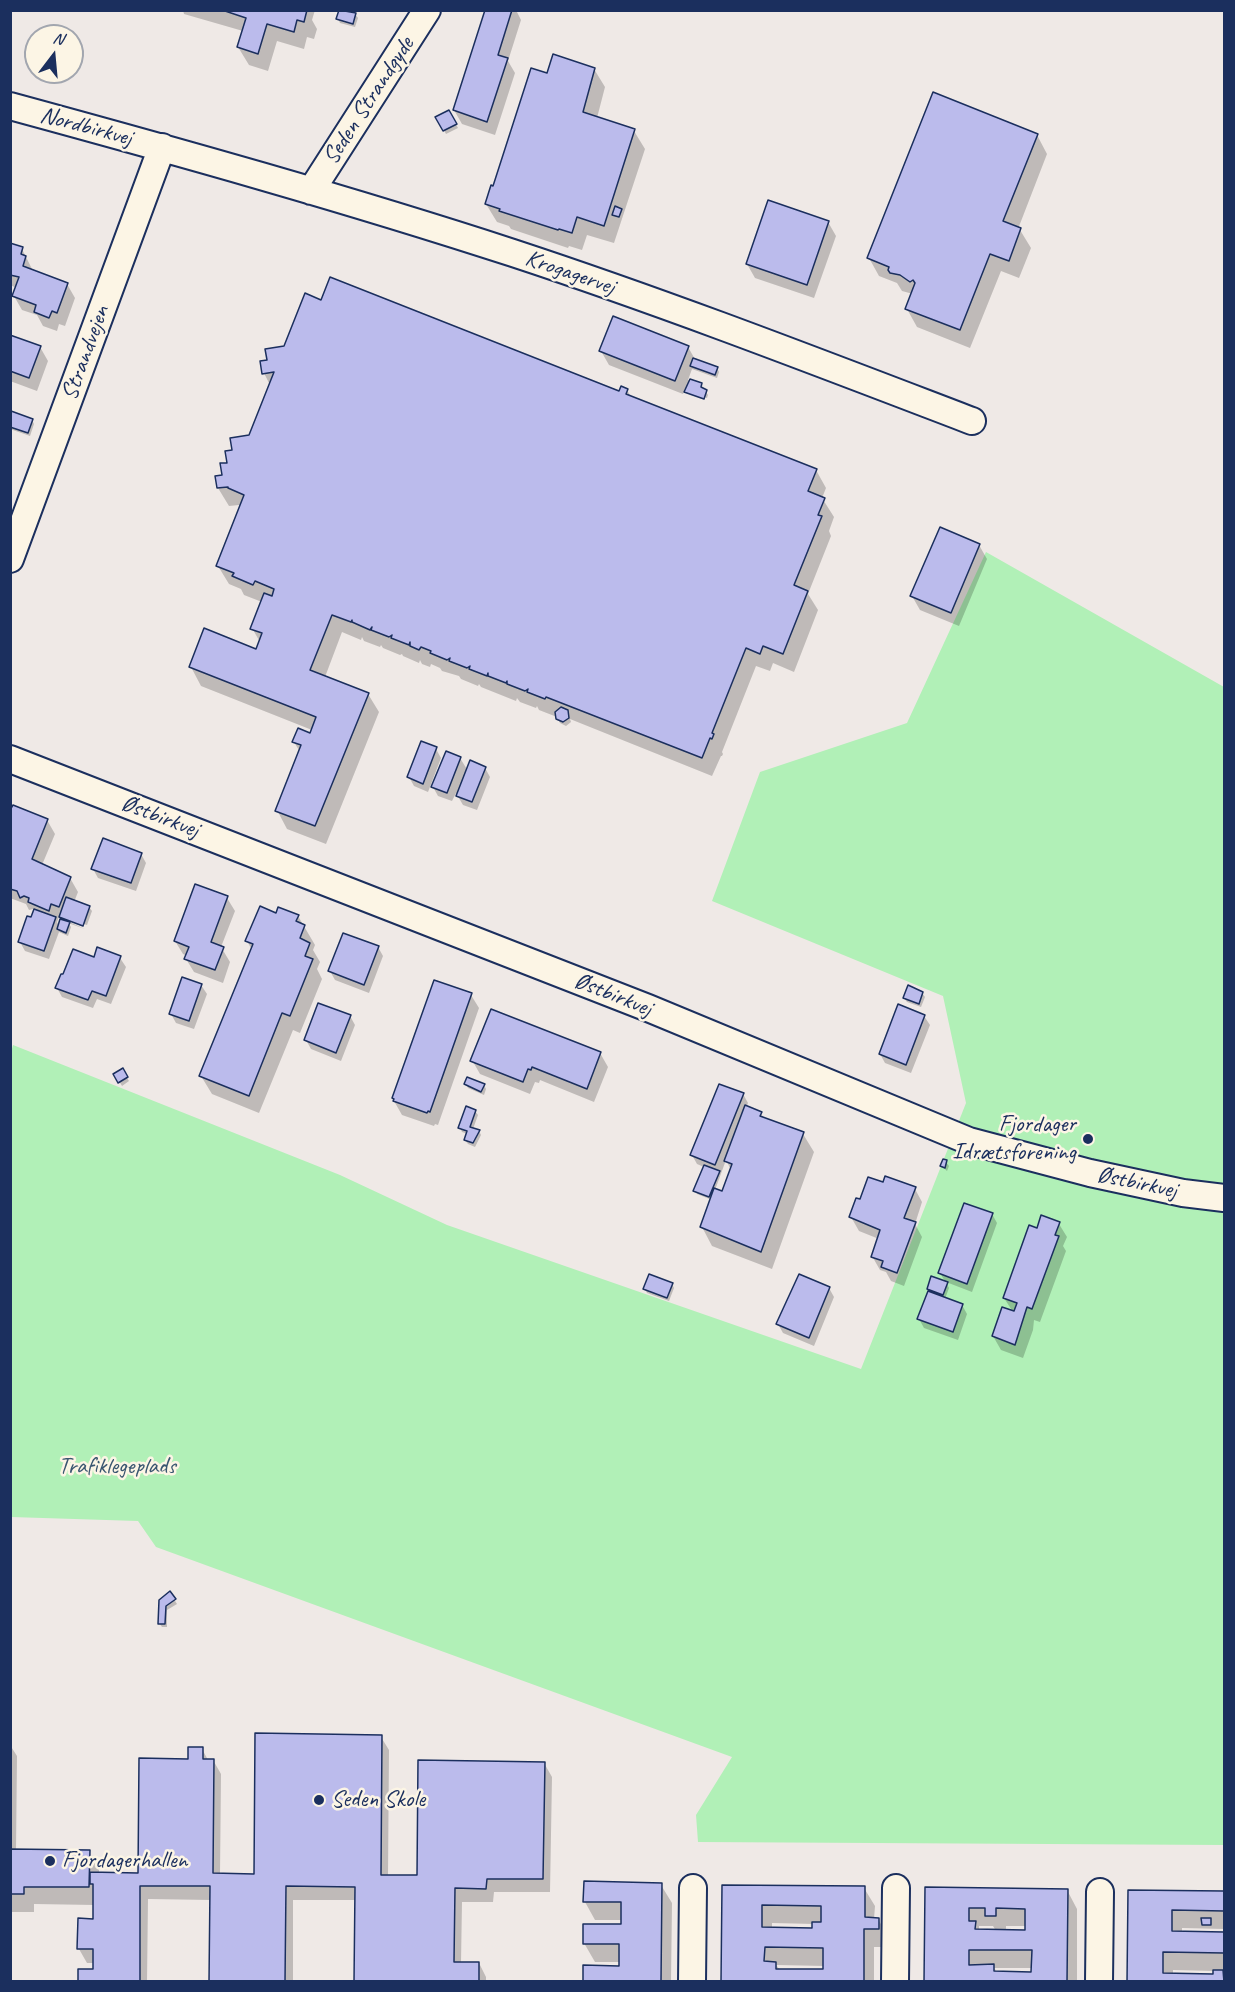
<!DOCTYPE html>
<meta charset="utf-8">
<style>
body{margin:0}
#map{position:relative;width:1235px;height:1992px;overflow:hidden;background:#efe9e6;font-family:Caveat,sans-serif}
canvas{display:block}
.frame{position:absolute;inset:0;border:12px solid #1b2f5e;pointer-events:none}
.north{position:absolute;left:24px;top:24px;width:60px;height:60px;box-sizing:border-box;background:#fcf5e5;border:2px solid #a2a6af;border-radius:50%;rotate:16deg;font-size:16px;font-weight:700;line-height:24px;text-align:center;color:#1b2f5e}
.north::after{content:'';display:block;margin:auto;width:21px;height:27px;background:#1b2f5e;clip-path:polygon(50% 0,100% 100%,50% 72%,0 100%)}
</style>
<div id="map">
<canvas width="1235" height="1992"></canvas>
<div class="frame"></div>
<div class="north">N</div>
</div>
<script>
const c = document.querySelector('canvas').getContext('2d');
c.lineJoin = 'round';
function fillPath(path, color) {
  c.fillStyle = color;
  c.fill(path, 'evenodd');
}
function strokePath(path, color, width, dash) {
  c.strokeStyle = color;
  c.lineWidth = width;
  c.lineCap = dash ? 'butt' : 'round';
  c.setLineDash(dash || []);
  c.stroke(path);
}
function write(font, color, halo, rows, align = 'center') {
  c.font = font + ' Caveat,sans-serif';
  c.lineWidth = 5;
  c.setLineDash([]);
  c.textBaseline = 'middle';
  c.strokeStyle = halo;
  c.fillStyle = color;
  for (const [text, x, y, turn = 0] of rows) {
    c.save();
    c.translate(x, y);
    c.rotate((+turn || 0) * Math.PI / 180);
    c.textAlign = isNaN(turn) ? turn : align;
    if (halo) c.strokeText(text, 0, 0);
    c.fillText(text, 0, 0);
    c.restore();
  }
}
fillPath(new Path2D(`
 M986 552 1224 687V1845L698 1842 696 1815 732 1757 156 1547 138 1521 11 1517 10 1056 13 1045 340 1175 447 1225 861 1369 966 1103 943 996 712 901 760 772 907 723Z`), '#b1f0b7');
fillPath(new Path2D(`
 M183 10H315L312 20 317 29 314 39 307 37 304 49 277 41 268 71 249 65 238 47 243 31 184 14Z
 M340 10 355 14 358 18 355 27 340 23 338 19Z
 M487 10H516L521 20 508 61 515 73 495 135 462 124 454 110Z
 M594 69 605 87 597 118 634 131 645 149 614 243 587 235 582 250 569 246 568 248 511 229 509 226 497 222 486 204 494 187Z
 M449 112 458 128 446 134 437 117Z
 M1037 135 1047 154 1018 229 1020 230 1031 248 1019 278 1001 271 970 348 917 327 907 309 913 294 902 291 897 283 879 276 869 258Z
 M828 222 836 236 814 298 755 278 747 264Z
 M10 244 22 249 33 271 67 284 75 298 65 326 59 324 57 331 43 326 37 315 22 310 14 296 17 288 10 285Z
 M322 302 620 392 627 390 631 397 816 470 826 488 822 498 834 517 829 531 831 536 808 594 818 610 794 672 773 663 770 671 756 666 722 752 723 754 722 756H721L712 776 570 719 571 722 566 726 560 723 557 717 539 710 537 706 536 708 520 702 517 698 516 701 481 687 479 684 478 686 461 679 459 676 442 671 440 668 431 664 430 667 422 664 420 660 419 663 403 656 402 654 400 655 383 648 381 645 380 647 364 641 362 637 361 640 342 632 325 677 368 694 379 712 326 844 287 829 277 810 300 752 294 742 310 735 312 730 201 686 191 667 256 651 260 642 252 628 262 602 244 595 241 589 229 584 218 566 240 507 239 505 229 506 218 488 234 451 250 437 270 385 264 373 269 361 285 347Z
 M10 336 40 347 48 361 37 391 10 381Z
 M688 347 696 361 717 368 719 372 717 378 692 369 688 380 701 385 708 395 707 398 687 391V394L685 389 683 394 609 365 601 351Z
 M12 413 32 420 34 424 30 436 10 429Z
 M979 545 987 559 959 626 920 610 912 596Z
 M436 749 441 758 428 792 414 786 409 777Z
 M446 753 460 758 468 771 485 768 490 777 477 810 463 805 456 793 452 801 438 796 433 787Z
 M10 814 47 820 55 834 42 865 70 878 78 892 74 902 89 907 92 911 87 925 67 918V921L85 929 68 923 71 927 68 936 59 932 49 959 25 951 20 942 35 911 33 909 29 910 26 904 10 898ZM59 917 62 919 59 926 57 922Z
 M141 854 146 863 136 891 98 878 93 869Z
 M227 898 235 911 221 947 230 962 223 983 194 972 186 959 187 956 183 954 175 941Z
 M277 914 298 916 315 945 313 950 320 962 317 969 322 979 300 1033 293 1030 259 1113 212 1094 201 1076 252 950 247 941Z
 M378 947 383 956 369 993 335 980 330 971Z
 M120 958 126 967 111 1004 97 999 93 1008 62 997 57 988 95 959Z
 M201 985 207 994 194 1029 176 1023 171 1014Z
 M922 993 925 997 921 1007 907 1002 904 998Z
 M471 995 479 1008 438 1125 435 1124 434 1126 402 1115 394 1101Z
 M350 1016 355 1025 341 1061 311 1049 306 1040Z
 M924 1016 930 1025 911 1073 885 1063 880 1054Z
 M600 1053 608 1067 594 1102 540 1080 539 1083 535 1082 530 1094 480 1074 472 1060Z
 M122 1070 129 1081 122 1086 115 1074Z
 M466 1084 484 1085 486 1089 484 1095 468 1088Z
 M743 1094 748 1103 746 1108 761 1113 764 1119 803 1134 814 1152 772 1269 712 1246 702 1227 712 1200 697 1194 695 1190 704 1167 697 1164 692 1155ZM726 1160 731 1170 723 1193 715 1190Z
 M475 1111 478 1115 473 1129 479 1131 481 1135 475 1147 468 1144 465 1140 468 1134 462 1132 460 1128Z
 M946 1162 949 1166 947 1171 942 1166Z
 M884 1184 915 1189 922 1202 915 1224 922 1237 904 1286 891 1281 886 1272 880 1270 872 1256 879 1239 859 1231 851 1217 861 1201Z
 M992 1214 997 1223 972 1292 946 1282 949 1288 945 1299 962 1305 967 1314 958 1340 924 1328 919 1319 928 1289 946 1283 940 1273Z
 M1059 1224 1067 1237 1063 1246 1066 1251 1040 1322 1034 1320 1033 1330 1023 1358 1001 1350 993 1336 1013 1312 1004 1298 1038 1230Z
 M672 1284 674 1288 669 1301 647 1293 645 1289Z
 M829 1288 834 1297 814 1346 783 1333 778 1324Z
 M170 1593 177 1604 167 1610V1627H162L159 1623Z
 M381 1737 389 1750 388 1876 418 1877 544 1763 552 1777 550 1892H494L493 1902H462L461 1963H479L486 1977V1982H355L356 1900H293V1982H211V1900L148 1899 147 1982H79L94 1970V1963H87L79 1949 94 1920 95 1905 34 1904V1912H10V1745L17 1756 16 1851 89 1852 99 1870V1874H139L189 1760 202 1749 208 1760H213L221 1774 220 1875H255Z
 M661 1885 672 1903 671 1982H584L621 1967V1962H595L584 1943 622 1926V1920H595L585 1902Z
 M724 1886 864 1888 875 1906 874 1919H878L889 1938 888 1947H874V1982H723ZM772 1923 814 1924V1929L772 1928ZM776 1965 825 1966 824 1971 780 1970Z
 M927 1889 1067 1890 1077 1909V1982H926ZM979 1926H993L996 1931 979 1930ZM1006 1926H1026V1932L1006 1931ZM994 1968H1033V1973L997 1972Z
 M1129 1891 1224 1892V1929L1182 1928V1933L1224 1934V1971H1222L1224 1982H1128ZM1173 1970 1215 1971V1975H1173Z`), '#0003');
const building = new Path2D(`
 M222 10H307L304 22 297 20 294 32 267 24 258 54 237 47 246 18Z
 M339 10 356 13 353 24 336 19Z
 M485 10H512L498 55 508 58 487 122 453 110Z
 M553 54 595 68 583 112 635 129 604 226 577 217 572 233 559 229 558 230 499 211 500 209 485 204 491 185 493 186 531 68 547 73Z
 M933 92 1038 134 1003 221 1021 228 1009 261 990 254 960 330 905 309 915 283 913 280 910 282 900 275 890 273 888 270 889 267 867 258Z
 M449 110 457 124 443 131 435 117Z
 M768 200 829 221 807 285 746 264Z
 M615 206 622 209 619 217 612 215Z
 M10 243 23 247 21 254 26 256 23 266 68 283 57 313 52 311 49 318 34 312 36 305 12 296 19 277 10 275Z
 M330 277 619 391 621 386 628 389 626 394 817 469 808 491 825 498 818 515 822 516 794 585 808 591 783 654 763 646 760 654 746 648 712 733 714 734 712 739 710 738 702 758 546 697 545 699 527 692 528 689 525 691 507 684V681L506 683 488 676V673L487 676 469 669 470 666 467 668 449 661 450 658 447 660 430 653 431 651 421 647 419 650 410 646V642L409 645 391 638 392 635 389 637 371 630 372 627 370 630 352 622V620L351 622 332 615 310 670 369 693 315 826 275 811 301 745 292 742 298 728 310 733 316 717 189 667 204 628 256 649 262 633 250 629 264 593 272 596 274 589 255 581 253 585 232 576 234 573 216 566 244 495 228 488V487L217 488 215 476 222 475 220 463H227L225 451 232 450 230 438 249 435 274 372 262 374 260 361 267 360 265 349 284 346 305 293 321 300Z
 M613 316 689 346 675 381 599 351Z
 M10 335 41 346 29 378 10 371Z
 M693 358 718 367 715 375 690 366Z
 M690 379 702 383 701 387 707 390 704 399 684 392Z
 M11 411 33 419 28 433 10 427Z
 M940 527 980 544 951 613 910 596Z
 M561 707 568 710 569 718 563 722 556 719 555 712Z
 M421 741 437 747 423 784 407 777Z
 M446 751 461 757 447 793 431 787Z
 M470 760 486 767 472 802 456 796Z
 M13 805 48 819 32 859 71 877 59 907 51 904 49 911 28 902 29 898 24 896 20 898 17 891 10 889V810Z
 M103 838 142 853 131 883 91 869Z
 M195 884 228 896 211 942 224 947 215 970 184 959 189 947 174 941Z
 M66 897 90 906 83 926 59 917Z
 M260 906 276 913 278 907 299 915 296 921 305 925 300 938 310 943 305 956 313 959 290 1016 282 1013 249 1096 199 1076 253 944 245 941Z
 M34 909 56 917 44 951 18 942 27 916 31 917Z
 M60 919 70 922 66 933 57 929Z
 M343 933 379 946 364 985 328 971Z
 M97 947 121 956 106 996 92 991 88 1000 55 988 61 974H63L73 949 94 957Z
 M182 977 202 984 189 1021 169 1014Z
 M434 980 472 993 430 1112 428 1111 427 1113 393 1101 394 1099 392 1098Z
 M908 985 923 992 919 1004 903 998Z
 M318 1003 351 1015 336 1053 304 1040Z
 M898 1004 925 1015 906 1065 879 1054Z
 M491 1009 601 1052 587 1089 532 1067 531 1070 528 1069 523 1082 470 1061Z
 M123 1068 128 1077 118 1083 113 1074Z
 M467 1077 485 1084 481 1092 464 1084Z
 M719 1084 744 1093 715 1165 690 1155Z
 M745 1105 762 1112 760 1116 804 1132 761 1252 700 1227 714 1188 722 1191 732 1164 724 1161Z
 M466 1106 476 1110 470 1127 480 1130 473 1143 464 1140 467 1131 458 1128Z
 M943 1159 947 1160 945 1168 940 1166Z
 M704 1165 720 1171 709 1197 693 1191Z
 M885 1176 916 1187 904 1218 916 1222 897 1273 881 1267 883 1261 871 1257 880 1230 849 1217 856 1198 860 1199 868 1177 883 1182Z
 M964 1203 993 1213 967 1284 938 1273Z
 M1041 1215 1060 1222 1055 1235 1059 1236 1032 1309 1027 1307 1015 1345 992 1336 1002 1307 1014 1311 1017 1303 1003 1298 1029 1225 1037 1228Z
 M649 1274 673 1283 667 1298 643 1289Z
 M799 1274 830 1287 809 1338 776 1324Z
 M931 1276 948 1282 943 1295 927 1289Z
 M928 1291 963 1304 953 1332 917 1319Z
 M170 1591 176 1599 166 1606 165 1624H158L159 1600Z
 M255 1733 382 1735 381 1875H417L418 1760 545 1762 543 1879H487L486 1889 455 1888 454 1962H479V1982H354L355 1887 286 1886 285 1982H209L210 1886H140V1982H78V1969H93V1949H77L78 1918 93 1919V1884H90V1872L138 1873 139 1758 188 1759V1747H203V1759H214L213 1873 254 1874Z
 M10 1849 90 1850 89 1887H24V1894H10Z
 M584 1881 662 1883 661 1982H583V1965L619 1966V1944H583V1924H621V1902H583Z
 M722 1885 865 1886V1917L879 1918V1929H864V1982H721ZM762 1905 821 1906V1922H812V1928L762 1927ZM765 1947 823 1948V1969H776V1962L764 1961Z
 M925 1887 1068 1889 1067 1982H924ZM969 1908H985V1916H996V1908L1025 1909V1930L975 1929 976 1921H969ZM969 1950H1032L1031 1972 994 1971V1964L969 1965Z
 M1128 1890 1224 1891V1911L1172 1910V1931L1224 1932V1953L1163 1952V1973L1213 1974V1970H1223L1224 1982H1127Z
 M1201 1918H1211V1925H1202Z`);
fillPath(building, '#bbbbec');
strokePath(building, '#1b2f5e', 1.5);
const minor = new Path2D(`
 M10 106C179 152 347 199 513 253 668 304 820 363 972 421
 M311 191 427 10
 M10 559 162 147
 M10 759 648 1008 969 1141 1090 1173 1183 1193 1224 1198
 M692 1982 693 1888
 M895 1982 896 1888
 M1099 1982 1100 1892`);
strokePath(minor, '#1b2f5e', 30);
strokePath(minor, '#fcf5e5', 26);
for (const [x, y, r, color] of [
 [1088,1139,6,"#1b2f5e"],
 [319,1800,6,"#1b2f5e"],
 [50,1861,6,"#1b2f5e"]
]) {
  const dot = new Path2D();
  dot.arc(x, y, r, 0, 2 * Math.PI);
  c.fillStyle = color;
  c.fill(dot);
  strokePath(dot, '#fcf5e5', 2);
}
write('24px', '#1b2f5e', '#fcf5e5', [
 ["Seden Strandgyde",369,101,-57],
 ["Nordbirkvej",86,127,15],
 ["Krogagervej",570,273,19],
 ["Strandvejen",86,353,-70],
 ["Østbirkvej",160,817,21],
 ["Østbirkvej",613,995,22],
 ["Østbirkvej",1137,1183,12]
]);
write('24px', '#1b2f5e', '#fcf5e5', [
 ["Fjordager",1076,1125,"right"],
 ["Idrætsforening",1076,1153,"right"],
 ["Seden Skole",331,1800],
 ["Fjordagerhallen",62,1861]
], 'left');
write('24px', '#395670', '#fcf5e5', [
 ["Trafiklegeplads",117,1467]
]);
</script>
